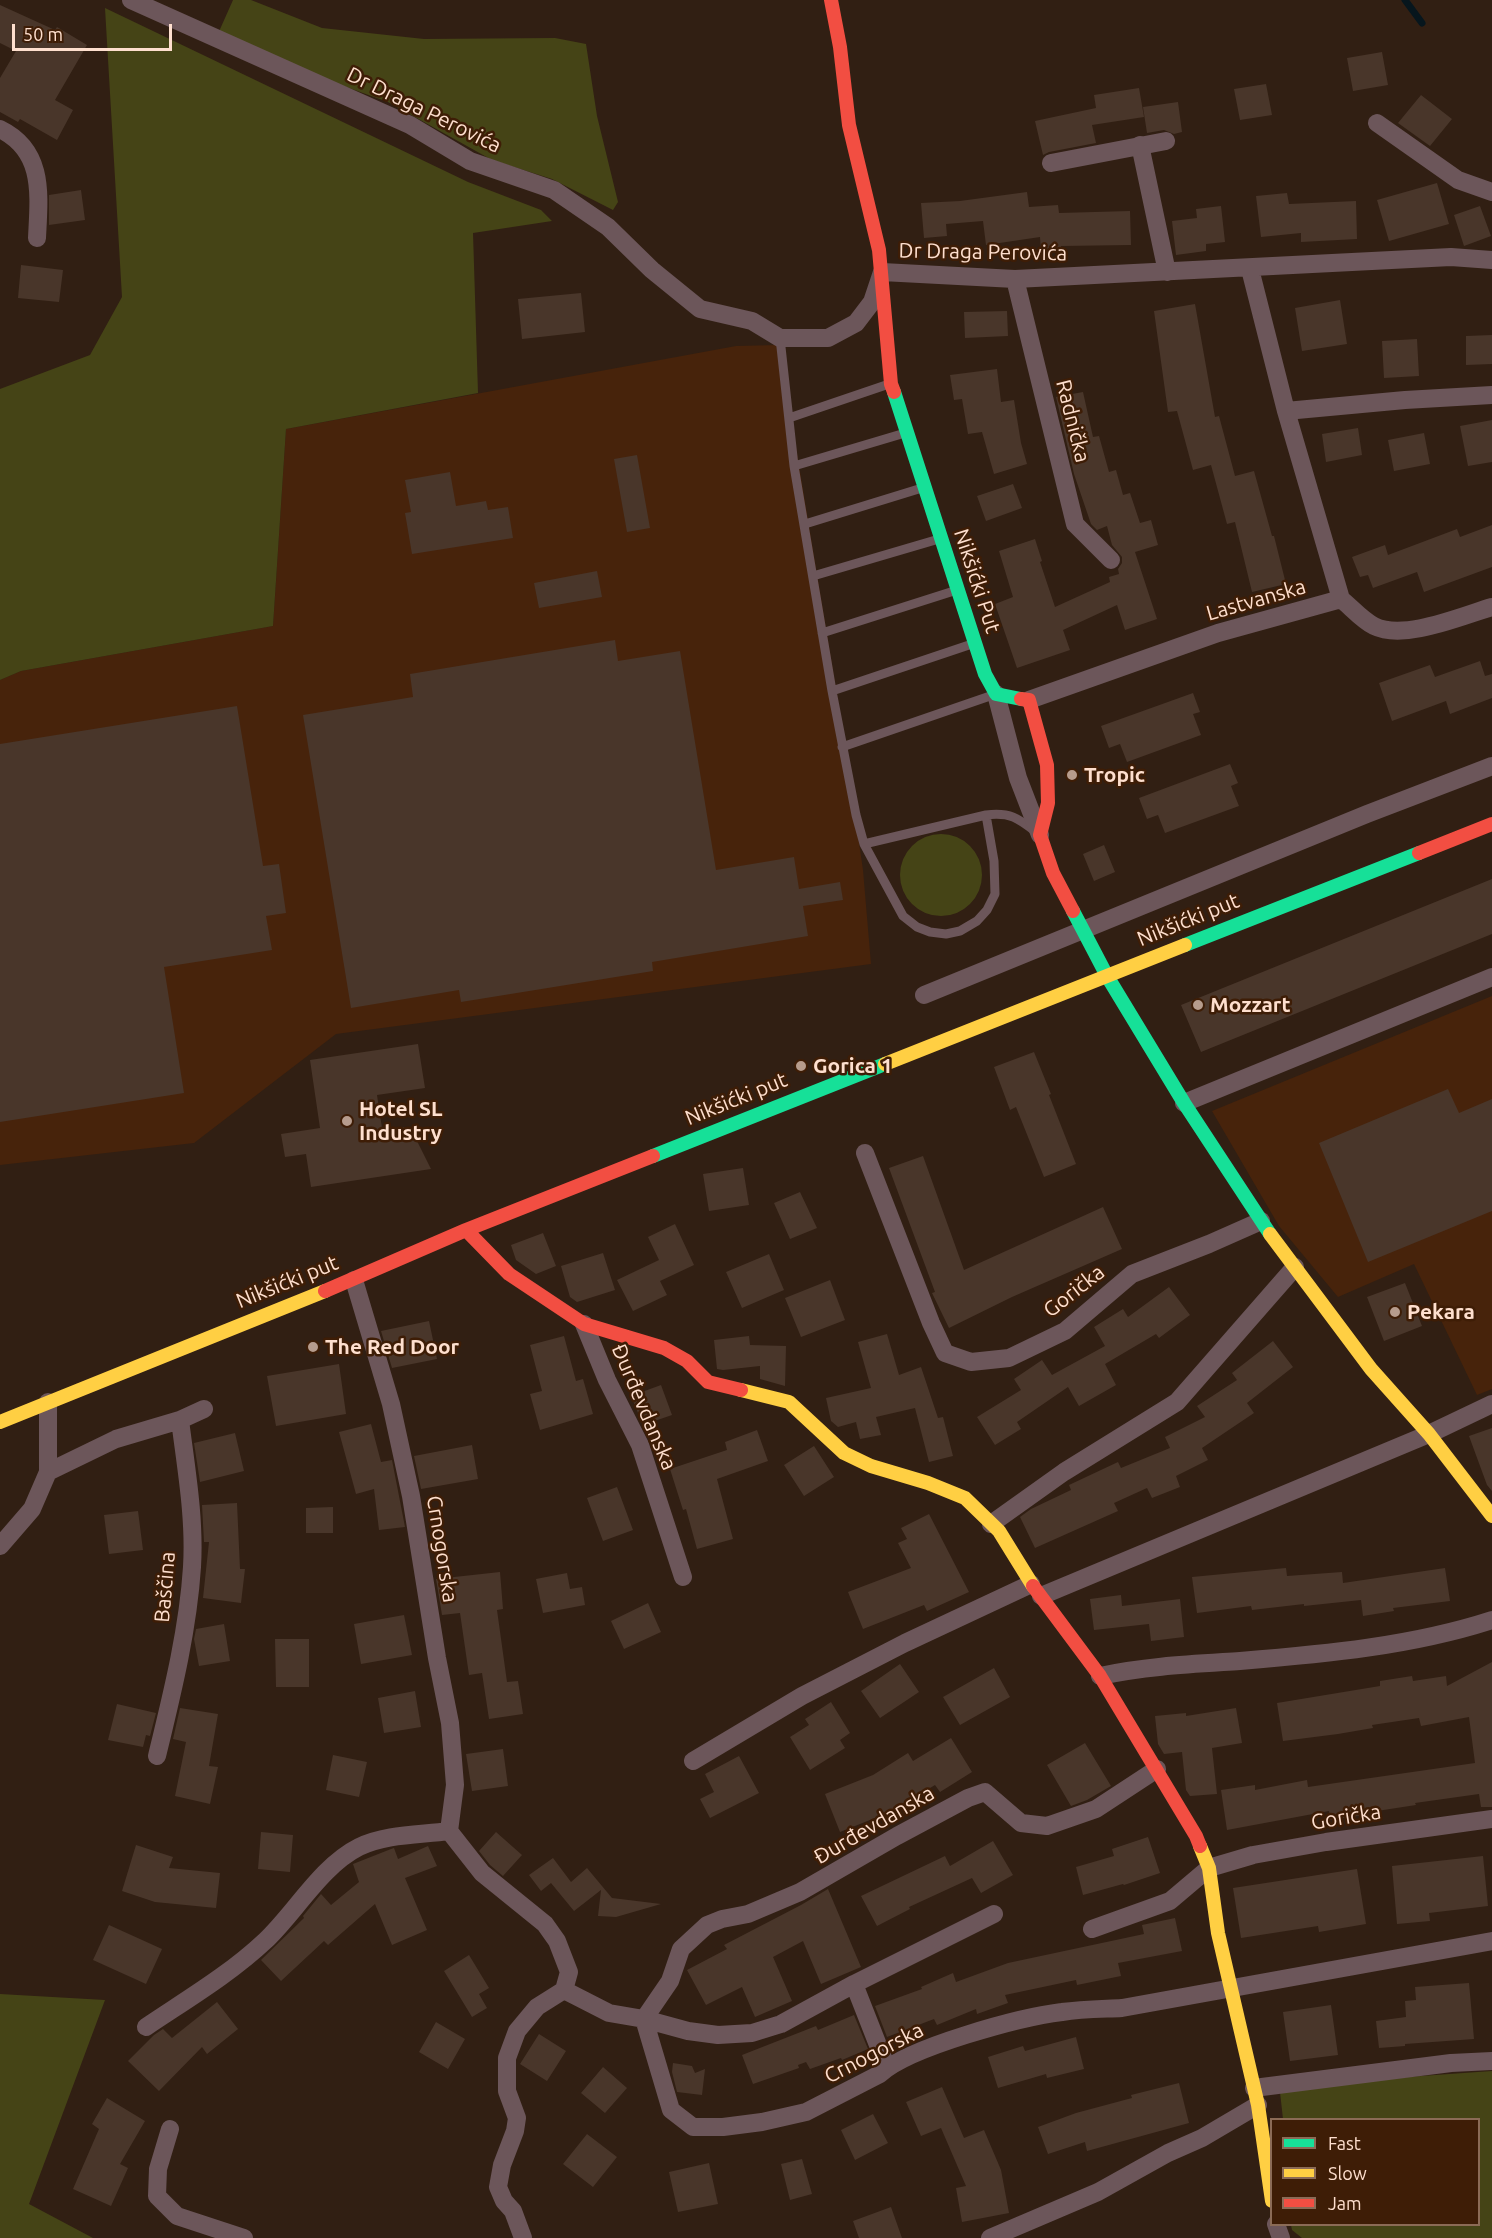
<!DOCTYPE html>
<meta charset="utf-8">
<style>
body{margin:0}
#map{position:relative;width:1492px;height:2238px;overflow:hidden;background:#311f13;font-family:Ubuntu,sans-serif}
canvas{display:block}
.legend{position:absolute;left:1270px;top:2118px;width:210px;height:108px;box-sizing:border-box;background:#3e1d06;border:2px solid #8b6b56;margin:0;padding:8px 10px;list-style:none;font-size:18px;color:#fedfce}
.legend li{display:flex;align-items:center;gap:12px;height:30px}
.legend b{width:30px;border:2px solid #8b6b56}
.scale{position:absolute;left:12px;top:24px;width:160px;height:27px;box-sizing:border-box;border:3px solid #fedfce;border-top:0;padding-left:8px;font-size:18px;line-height:21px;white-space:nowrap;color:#fedfce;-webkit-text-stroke:4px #3e1d06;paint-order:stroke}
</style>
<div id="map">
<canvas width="1492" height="2238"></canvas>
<ul class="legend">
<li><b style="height:8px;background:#16e098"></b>Fast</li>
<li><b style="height:8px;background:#ffcf43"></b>Slow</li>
<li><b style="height:8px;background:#f24e42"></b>Jam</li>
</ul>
<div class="scale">50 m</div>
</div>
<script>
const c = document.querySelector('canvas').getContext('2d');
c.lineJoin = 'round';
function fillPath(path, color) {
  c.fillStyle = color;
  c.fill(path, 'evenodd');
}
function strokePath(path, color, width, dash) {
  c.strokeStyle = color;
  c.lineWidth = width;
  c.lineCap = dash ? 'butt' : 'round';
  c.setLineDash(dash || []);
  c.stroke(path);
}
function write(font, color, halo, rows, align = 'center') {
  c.font = font + ' Ubuntu,sans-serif';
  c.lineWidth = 5;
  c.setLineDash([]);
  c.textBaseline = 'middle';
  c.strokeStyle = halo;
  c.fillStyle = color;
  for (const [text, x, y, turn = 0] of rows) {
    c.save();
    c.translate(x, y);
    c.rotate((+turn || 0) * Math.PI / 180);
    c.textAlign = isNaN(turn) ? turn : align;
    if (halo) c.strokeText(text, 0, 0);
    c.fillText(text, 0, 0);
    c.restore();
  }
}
fillPath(new Path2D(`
 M779 345 840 713 863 870 871 964 336 1034 194 1143 0 1165V680L21 671 273 626 286 429 736 346Z
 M1492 996V1389L1477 1395 1414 1264 1338 1297 1279 1226 1212 1111Z`), '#47230b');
fillPath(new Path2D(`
 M233 0H251L322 28 424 39 555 38 586 44 597 116 618 202 613 210 552 179 492 160 388 102 285 65 217 36Z
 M105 8 468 182 541 210 552 221 473 233 478 393 286 429 273 626 21 671 0 680V389L90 355 122 297Z
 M900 875a41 41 0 1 1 82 0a41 41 0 1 1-82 0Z
 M0 1994 105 2000 29 2204 93 2238H0Z
 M1492 2071V2238H1302L1292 2230 1291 2225 1478 2224V2120L1283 2119 1280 2092 1407 2077Z`), '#454416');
strokePath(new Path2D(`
 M1405 0 1422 23`), '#07161d', 7);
fillPath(new Path2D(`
 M0 5 55 30 57 27 87 45 55 100 73 110 57 140 20 119 18 122 0 112V78L16 51 0 43Z
 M1382 52 1388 85 1353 91 1347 58Z
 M1266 84 1272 115 1240 120 1234 89Z
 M1139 88 1144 117 1092 125 1096 143 1049 152 1043 155 1035 121 1096 108 1094 95Z
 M1421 95 1452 119 1430 146 1398 123Z
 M1178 102 1182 132 1174 134 1164 130 1147 133 1143 107Z
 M1437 183 1449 224 1389 241 1377 200Z
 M81 190 85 220 49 225V195Z
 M1027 192 1029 207 1058 205 1059 213 1130 211 1131 245 1061 246V249L1041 251 1040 237 986 245 983 221 946 224 947 236 924 238 921 203 960 201Z
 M1287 193 1289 204 1356 201 1357 239 1301 242V233L1261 237 1256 196Z
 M1221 206 1225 242 1206 244V251L1176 255 1172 221 1197 218 1196 209Z
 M1480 206 1491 236 1464 246 1454 215Z
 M21 265 63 270 59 302 18 298Z
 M581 293 585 332 522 339 518 299Z
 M1340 300 1347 344 1302 351 1295 308Z
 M1195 304 1215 417 1219 416 1235 476 1254 471 1272 536H1274L1286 584 1252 592 1235 522 1227 524 1211 465 1193 470 1177 411 1168 412 1154 311Z
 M1007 311 1008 336 965 338 964 312Z
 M1492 335V364L1466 365V336Z
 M1417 339 1419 376 1384 378 1382 341Z
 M997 369 1001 402 1014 400 1021 443 1027 464 994 474 982 432 968 434 962 399 954 400 950 375Z
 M1083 392 1093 437 1099 436 1109 472 1116 470 1123 495 1130 493 1140 523 1151 520 1158 545 1135 552 1157 619 1125 630 1117 605 1063 630 1070 650 1017 668 995 604 1013 597 999 551 1035 539 1042 561 1040 562 1055 607 1110 582 1109 577 1119 574 1118 569 1122 563V557L1112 545 1107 526 1097 530 1091 524 1074 474 1056 397Z
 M1492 420V462L1468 466 1460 426Z
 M1358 428 1362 455 1326 462 1322 434Z
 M1424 433 1430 464 1394 471 1388 440Z
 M637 455 650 528 627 532 614 459Z
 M450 472 456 506 486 501 488 510 508 507 513 538 412 554 405 513 411 512 405 480Z
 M1013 484 1022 508 986 521 977 496Z
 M1492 525V567L1424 592 1417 572 1373 588 1368 575 1360 577 1352 557 1385 545 1388 555 1457 529 1460 537Z
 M597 571 602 597 539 608 534 583Z
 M615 640 618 661 680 651 716 870 794 857 799 889 840 882 843 900 803 906 808 936 652 962 653 971 461 1002 459 990 351 1008 303 715 413 697 410 674Z
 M1480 661 1485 676 1492 674V698L1450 714 1446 701 1392 721 1379 683 1430 665 1435 677Z
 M1193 693 1200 712 1193 714 1201 735 1127 762 1120 744 1109 748 1101 726Z
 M237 706 263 866 279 864 286 913 266 916 272 950 164 967 184 1093 0 1122V744Z
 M1230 764 1238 783 1231 786 1239 806 1165 833 1158 815 1147 819 1139 798Z
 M1104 845 1115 872 1094 881 1083 854Z
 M1492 879V934L1201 1052 1181 1005Z
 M418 1044 425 1088 377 1095 382 1128 410 1127 431 1169 311 1187 306 1154 285 1157 281 1134 320 1128 310 1060Z
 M1034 1052 1051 1094 1049 1095 1076 1164 1044 1177 1016 1107 1010 1110 994 1067Z
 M1448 1089 1459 1113 1492 1099V1211L1368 1262 1319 1143Z
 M923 1156 964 1270 1103 1207 1122 1249 1012 1297 949 1328 932 1293 935 1292 889 1168Z
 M743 1168 749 1205 709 1211 703 1174Z
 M800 1192 817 1228 790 1239 774 1203Z
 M675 1224 694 1265 660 1281 667 1295 633 1311 617 1280 659 1260 648 1237Z
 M543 1233 556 1266 536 1274 516 1260 511 1245Z
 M603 1253 615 1290 577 1302 570 1297 561 1266Z
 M769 1254 784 1290 742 1308 726 1272Z
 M830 1280 845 1320 801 1337 785 1298Z
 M1405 1283 1422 1326 1384 1341 1367 1297Z
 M1169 1287 1190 1315 1159 1338 1156 1334 1105 1364 1116 1385 1079 1406 1068 1387 1017 1422 1021 1429 995 1445 977 1417 1021 1390 1014 1379 1042 1360 1052 1375 1105 1346 1094 1327 1123 1309 1128 1317Z
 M429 1321 437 1359 392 1368 381 1331Z
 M887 1334 899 1375 921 1367 938 1418 943 1417 953 1456 929 1462 915 1408 876 1417 881 1435 860 1439 856 1422 838 1427 831 1421 826 1398 871 1388 858 1342Z
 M564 1336 576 1381 583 1379 593 1414 540 1430 530 1394 542 1391 530 1345Z
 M749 1336 750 1345 786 1346 785 1386 760 1379V1366L723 1370 717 1369 714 1340Z
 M1273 1341 1293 1367 1247 1403 1254 1413 1202 1448 1208 1460 1176 1476 1180 1487 1152 1498 1147 1488 1114 1503 1118 1511 1035 1548 1020 1517 1031 1509 1071 1490 1069 1485 1118 1462 1121 1468 1170 1448 1165 1437 1205 1417 1197 1406 1237 1380 1232 1373Z
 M339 1364 346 1414 276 1426 267 1376Z
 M661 1385 672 1415 643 1425 631 1396Z
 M371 1424 381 1462 392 1460 405 1527 379 1530 374 1489 356 1494 339 1432Z
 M1492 1428V1491L1487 1485 1469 1436Z
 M757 1430 768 1461 717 1479 733 1539 697 1549 686 1509 683 1510 670 1469 727 1450 725 1442Z
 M235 1433 244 1471 200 1482 194 1443Z
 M472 1445 478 1479 421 1489 414 1456Z
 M814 1446 834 1477 804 1496 784 1465Z
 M617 1487 633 1530 603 1541 587 1498Z
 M237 1503 240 1569H245L241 1603 203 1598 209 1542H204L202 1505Z
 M333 1507V1533H306V1508Z
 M138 1511 143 1550 109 1554 104 1515Z
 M929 1514 969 1592 927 1611 924 1605 863 1629 848 1592 911 1568 898 1543 907 1539 901 1528Z
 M1286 1568 1287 1576 1342 1572 1343 1583 1445 1568 1450 1601 1393 1608 1394 1611 1363 1616 1361 1600 1304 1606V1604L1252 1610 1251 1606 1197 1613 1192 1577Z
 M500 1572 503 1609 497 1610 507 1682 518 1681 523 1714 489 1719 482 1673 469 1675 460 1613 442 1615 436 1579Z
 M567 1573 570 1589 582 1587 585 1605 543 1613 536 1579Z
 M1121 1595 1122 1606 1180 1599 1184 1637 1151 1641 1149 1624 1094 1630 1090 1599Z
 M648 1603 661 1632 624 1649 611 1621Z
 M404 1615 412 1655 361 1664 354 1624Z
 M224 1624 230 1661 199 1666 194 1639 196 1629Z
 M275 1639H309V1687H276Z
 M1492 1662V1807H1481L1479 1794 1415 1803 1416 1805 1364 1813 1365 1815 1330 1820 1329 1811 1227 1830 1221 1790 1255 1785V1790L1307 1780 1308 1787 1475 1763 1469 1717 1421 1726 1419 1718 1372 1725 1373 1728 1338 1734 1283 1741 1277 1703 1380 1686V1681L1412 1676 1413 1681 1446 1676 1447 1686Z
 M900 1664 919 1692 880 1718 861 1691Z
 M994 1668 1010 1697 960 1725 943 1697Z
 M415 1691 421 1727 384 1733 378 1698Z
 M831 1702 850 1733 840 1740 845 1748 810 1770 790 1737 809 1725 805 1719Z
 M117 1704 156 1713 150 1736 146 1735 143 1747 108 1740Z
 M180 1708 218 1714 209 1766 218 1767 210 1804 175 1796 186 1742 173 1739Z
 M1236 1708 1242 1743 1212 1748 1217 1794 1190 1796 1186 1790 1182 1752 1164 1754 1158 1744 1155 1716 1186 1713V1716Z
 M951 1738 972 1772 940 1792 935 1785 890 1812 840 1832 825 1794 873 1775 908 1753 913 1761Z
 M1085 1743 1111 1786 1087 1800 1071 1806 1047 1765Z
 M503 1749 508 1786 472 1791 466 1754Z
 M333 1755 367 1762 359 1797 326 1790Z
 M739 1756 759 1793 710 1818 700 1799 714 1792 705 1774Z
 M261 1832 293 1835 290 1872 258 1869Z
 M496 1832 522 1855 503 1876 490 1865 479 1851Z
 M1148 1837 1160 1873 1124 1885 1123 1884 1083 1895 1076 1867 1114 1856 1112 1849Z
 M993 1841 1013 1875 981 1893 972 1878 909 1907 910 1909 877 1926 861 1896 945 1856 950 1866Z
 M136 1845 173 1857 169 1868 220 1873 216 1908 155 1902 122 1891Z
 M428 1846 437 1866 405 1878 427 1930 392 1945 375 1904 328 1945 324 1941 281 1981 261 1960 304 1918 303 1916 321 1894 331 1905 359 1882 353 1864 391 1849 394 1848 398 1859Z
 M1483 1856 1488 1906 1429 1913 1430 1921 1397 1924 1392 1866Z
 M553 1858 571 1882 587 1868 612 1898 661 1904 616 1917 598 1916 601 1890 574 1911 551 1883 541 1891 529 1875Z
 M1357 1869 1366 1924 1319 1932 1318 1926 1241 1938 1233 1888Z
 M828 1889 861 1967 821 1984 803 1941 773 1957 792 2001 755 2017 742 1987 706 2005 687 1970 727 1949 724 1945 801 1905Z
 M1175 1918 1182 1951 1118 1963 1121 1976 1077 1985 1076 1980 1005 1995 1008 2003 977 2014 976 2009 937 2025 934 2019 887 2037 875 2006 922 1989 921 1987 953 1973 956 1982 1008 1963 1144 1934 1142 1925Z
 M109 1925 162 1949 146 1984 93 1960Z
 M469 1955 489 1988 479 1994 487 2008 472 2017 444 1971Z
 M1469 1983 1474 2039 1405 2044V2046L1379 2048 1376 2021 1406 2017 1405 2001 1416 2000 1415 1987Z
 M217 2002 238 2029 207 2054 202 2047 159 2091 128 2061 154 2035 163 2029 172 2038Z
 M1331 2005 1338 2055 1290 2061 1283 2012Z
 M854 2015 868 2049 842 2060 841 2058 810 2069 806 2062 798 2065 799 2068 753 2084 742 2055 816 2026 818 2030Z
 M436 2022 465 2039 448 2069 419 2052Z
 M539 2034 566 2051 547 2081 520 2064Z
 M1076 2037 1084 2069 1047 2078 1046 2074 998 2088 988 2057 1023 2046 1025 2051Z
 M673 2063 692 2066 695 2073 705 2069 702 2095 677 2092 672 2072Z
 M603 2067 627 2088 605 2113 581 2093Z
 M1179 2083 1189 2123 1087 2151 1085 2142 1048 2154 1038 2127 1076 2113 1132 2098 1131 2095Z
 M942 2087 964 2138 984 2130 1001 2170 1009 2213 962 2222 956 2188 966 2186 941 2128 921 2136 906 2102Z
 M107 2098 145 2121 120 2164 128 2168 111 2206 73 2189 99 2129 92 2124Z
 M873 2114 888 2143 855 2160 841 2130Z
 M587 2134 617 2157 593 2187 563 2164Z
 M802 2159 812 2194 790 2200 781 2164Z
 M709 2163 718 2204 678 2212 669 2172Z
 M891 2207 902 2238H859L853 2221Z`), '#49362a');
strokePath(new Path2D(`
 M780 338 794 466 832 691 856 815 864 844 903 916 917 927 930 932 946 934 960 931 977 921 987 910 995 894 994 861 986 815
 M789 418 889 384
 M794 466 905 433
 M805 524 922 488
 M813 576 939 539
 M822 633 957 590
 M832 691 972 644
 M842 747 993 695
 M864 844 986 815C1010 812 1018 818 1036 832`), '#6c565a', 9);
strokePath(new Path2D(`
 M131 0 410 125 470 161 554 190 608 227 652 270 700 309 752 321 780 338H828L856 323 872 302 882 272 1015 279 1451 257 1492 260
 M1377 123 1458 180 1492 192
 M0 129C45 151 39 195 37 238
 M1140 145 1167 272
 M1051 163 1166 141
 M1250 269 1286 411 1341 599
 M1015 279 1075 524 1111 560
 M1286 411 1405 400 1492 395
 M996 694 1018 778 1040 835
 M1029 700 1218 633 1341 599C1351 607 1362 620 1374 626 1404 641 1461 616 1492 607
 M924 995 1367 814 1492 766
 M1184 1103 1492 977
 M865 1153 931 1323 945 1353 971 1362 1009 1358 1065 1331 1132 1274 1209 1244 1261 1221
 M354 1280 391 1404 411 1496 437 1658 450 1723 455 1785 449 1831 482 1873 545 1924 557 1941 569 1972 564 1990 537 2007 517 2031 507 2058V2091L517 2118 515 2131 502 2165 498 2187 504 2201 513 2211 523 2238
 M584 1324 607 1380 640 1445 683 1577
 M48 1472 116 1439 180 1420 204 1409
 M991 1524 1064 1472 1177 1402 1295 1267
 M0 1546 32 1509 48 1472V1402
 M1041 1596 1429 1434 1492 1404
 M1100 1676C1146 1666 1194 1664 1240 1661 1325 1654 1412 1646 1492 1620
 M157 1756C172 1694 188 1630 192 1567 195 1518 186 1468 180 1420
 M693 1761 802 1696 905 1643 1031 1584
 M1092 1929 1170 1901 1209 1868 1253 1855 1326 1842 1492 1819
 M854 1984 887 2068
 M564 1990 609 2013 644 2019 688 2031 718 2035 752 2033 781 2024 854 1984 994 1914
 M644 2019 671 2110 693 2127H723L762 2122 806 2112 880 2074C909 2047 1021 2017 1062 2012 1082 2009 1102 2009 1122 2008L1492 1941
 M644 2019 670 1981 681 1949 707 1925 722 1919 748 1914 800 1892 897 1836 968 1798 985 1792 1021 1823 1047 1826 1096 1809 1157 1769
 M146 2027C186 2000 230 1974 265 1941 295 1913 321 1866 359 1847 386 1834 419 1835 449 1831
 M1254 2088 1451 2063 1492 2061
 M170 2129 158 2169 157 2196 177 2216 244 2238
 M1276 2224 1281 2238
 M990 2238 1098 2192 1168 2153 1202 2138 1258 2105`), '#6c565a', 18);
strokePath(new Path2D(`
 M894 392 985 674 996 694 1021 699
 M1073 911 1107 976 1184 1103 1270 1234
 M1185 945 1419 853
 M653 1156 885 1064`), '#16e098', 14);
strokePath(new Path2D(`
 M885 1064 1185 945
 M1270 1234 1371 1369 1429 1434 1492 1516
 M741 1390 789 1402 844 1453 871 1466 928 1483 965 1498 999 1531 1033 1586
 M0 1422 325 1291
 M1200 1846 1209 1868 1218 1933 1258 2105 1272 2201`), '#ffcf43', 14);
strokePath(new Path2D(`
 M831 0 840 47 849 125 879 250 891 384 894 392
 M1021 699 1029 700 1047 765 1048 803 1040 835 1053 873 1073 911
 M1419 853 1492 824
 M466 1230 509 1274 584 1324 664 1348 687 1361 708 1382 741 1390
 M325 1291 466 1230 653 1156
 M1033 1586 1100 1676 1196 1836 1200 1846`), '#f24e42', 14);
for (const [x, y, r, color] of [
 [1072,775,6,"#b69c8d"],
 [1198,1005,6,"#b69c8d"],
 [801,1066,6,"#b69c8d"],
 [347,1121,6,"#b69c8d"],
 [1395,1312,6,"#b69c8d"],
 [313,1347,6,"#b69c8d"]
]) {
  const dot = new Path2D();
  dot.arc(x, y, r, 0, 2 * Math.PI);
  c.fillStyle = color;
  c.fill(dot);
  strokePath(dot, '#3e1d06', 2);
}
write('21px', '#fedfce', '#3e1d06', [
 ["Dr Draga Perovića",424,110,26],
 ["Dr Draga Perovića",983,252,1],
 ["Radnička",1073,421,76],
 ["Nikšićki Put",977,581,72],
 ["Lastvanska",1256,600,-16],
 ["Nikšićki put",1188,920,-22],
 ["Nikšićki put",736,1099,-22],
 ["Nikšićki put",287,1282,-22],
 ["Gorička",1074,1291,-38],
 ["Đurđevdanska",644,1407,67],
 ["Crnogorska",442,1549,81],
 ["Baščina",165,1587,-85],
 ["Gorička",1346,1817,-9],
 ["Đurđevdanska",874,1825,-30],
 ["Crnogorska",874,2053,-27]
]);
write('bold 21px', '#fedfce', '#3e1d06', [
 ["Tropic",1084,775],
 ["Mozzart",1210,1005],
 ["Gorica 1",813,1066],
 ["Hotel SL",359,1109],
 ["Industry",359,1133],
 ["Pekara",1407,1312],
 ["The Red Door",325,1347]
], 'left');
</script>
